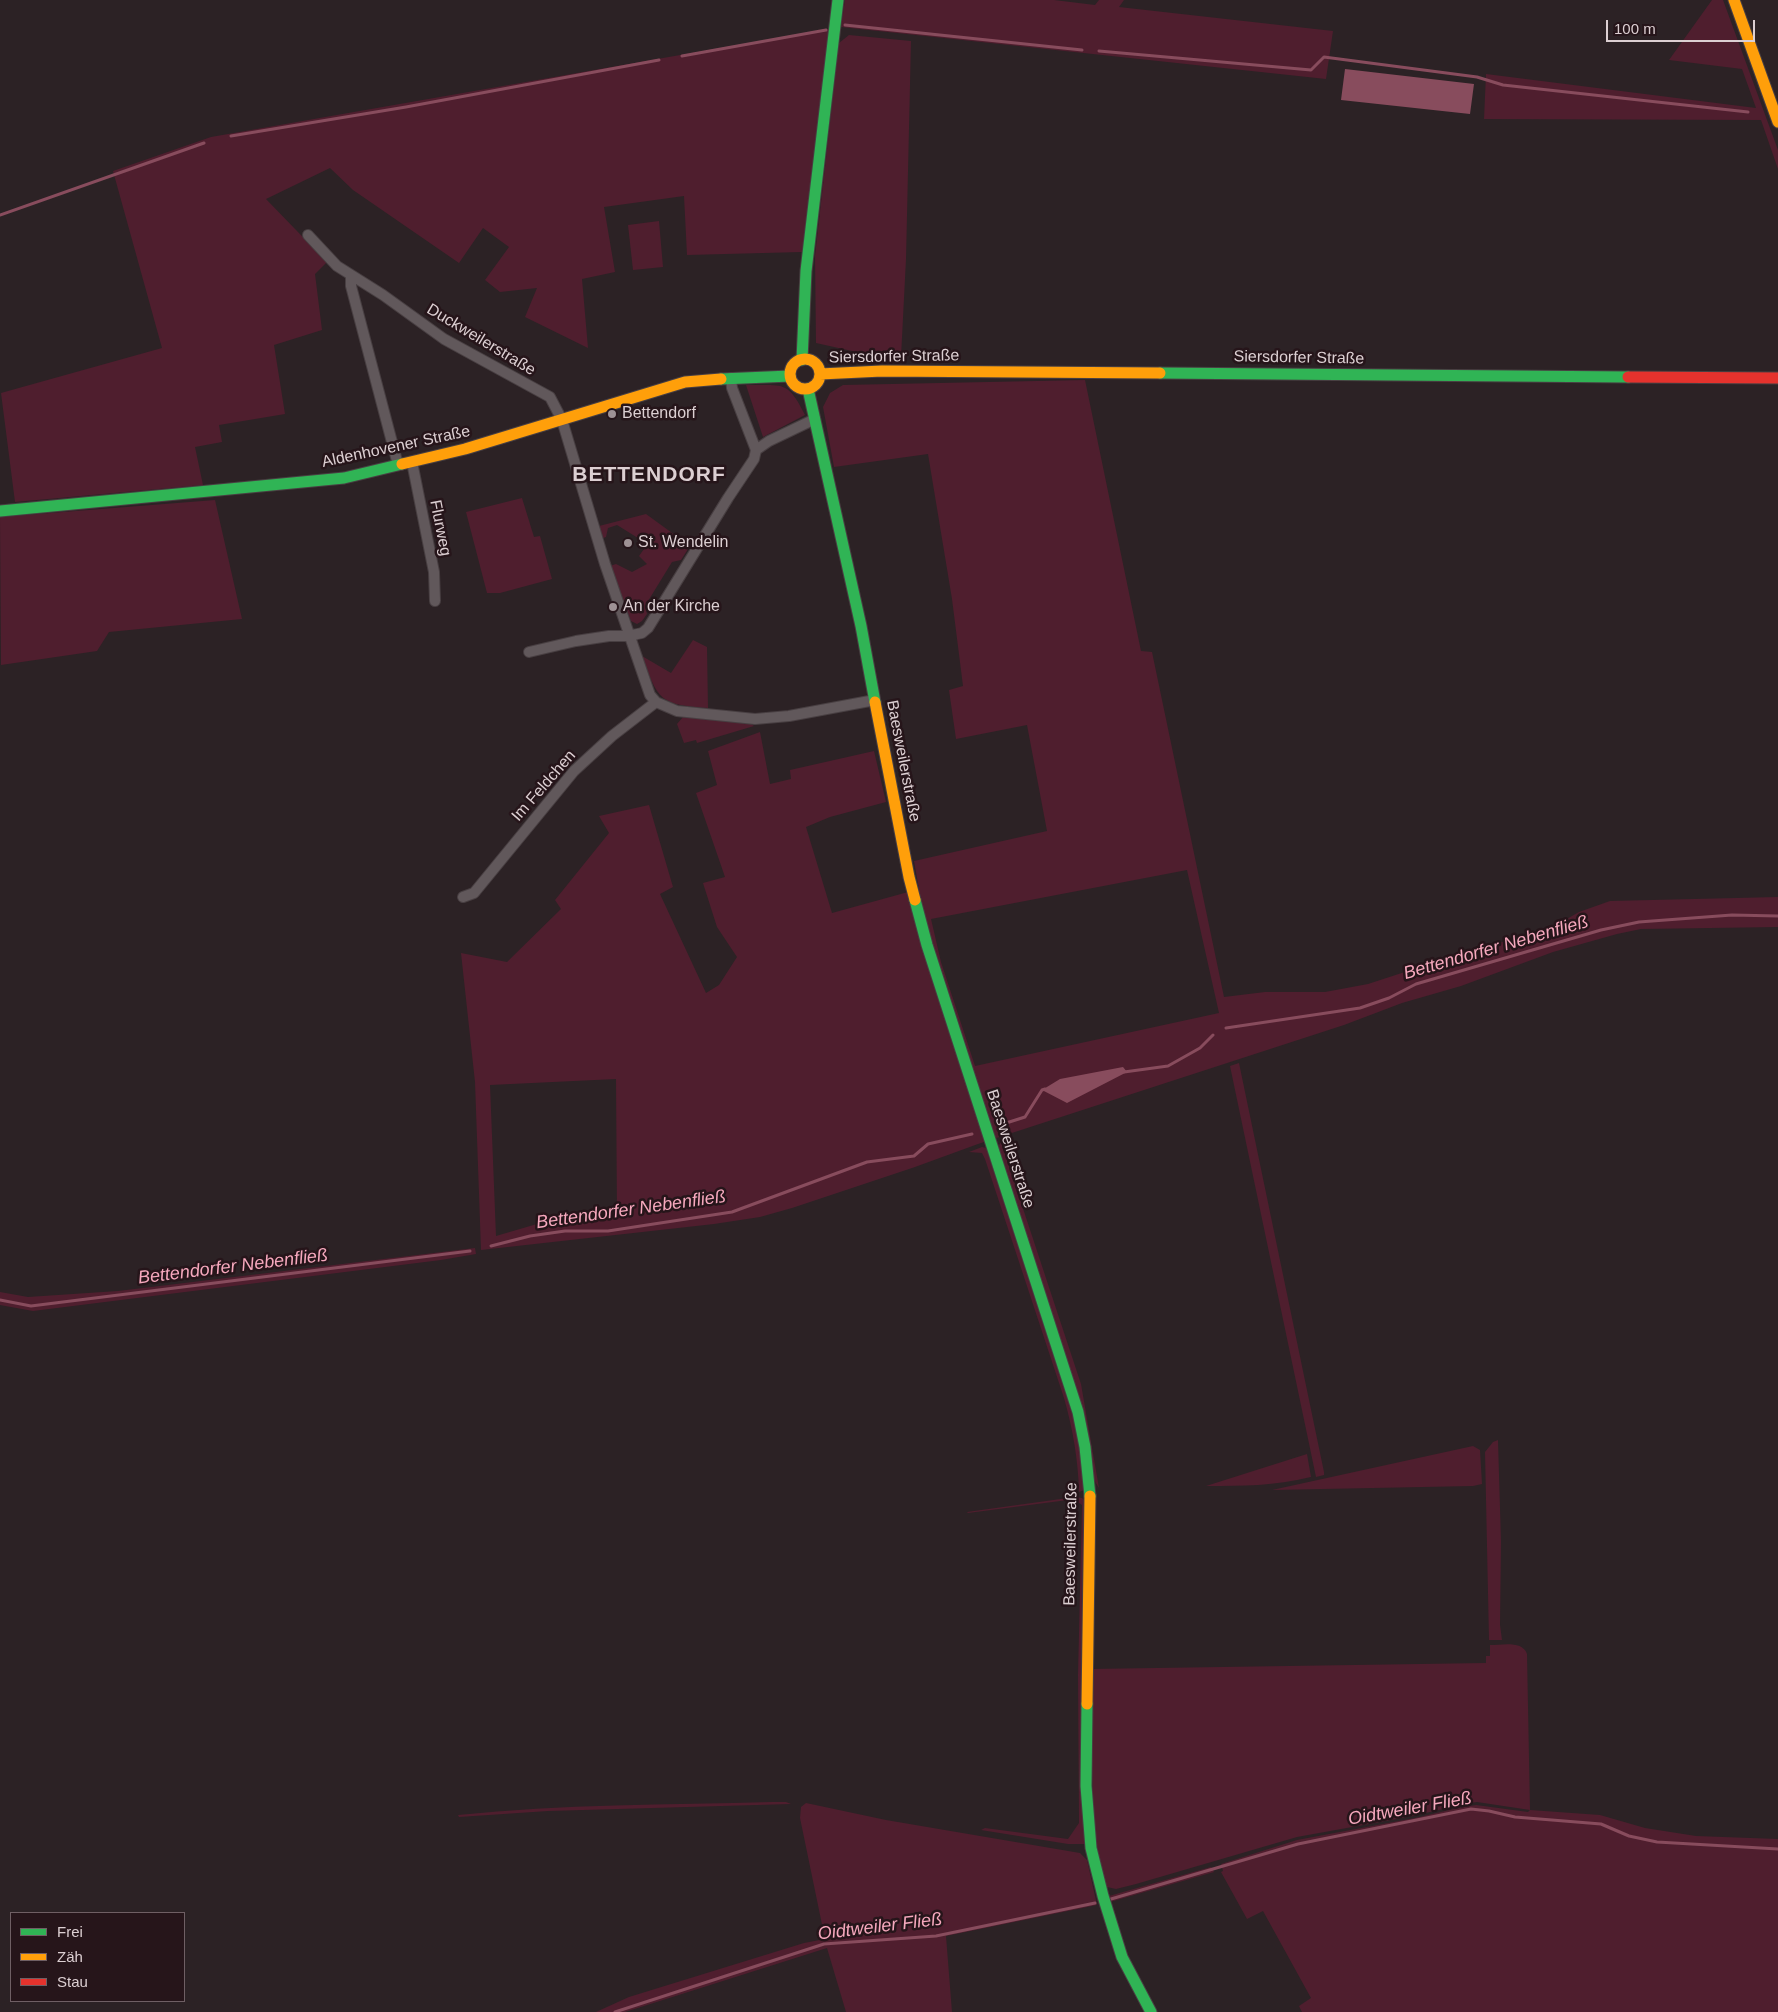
<!DOCTYPE html>
<meta charset="utf-8">
<style>
body{margin:0}
#map{position:relative;width:1778px;height:2012px;overflow:hidden;background:#2c2225;font-family:Helvetica,sans-serif}
canvas{display:block}
.legend{position:absolute;left:10px;top:1912px;width:175px;height:90px;box-sizing:border-box;background:#26151a;border:1px solid #6f5f64;margin:0;padding:6px 9px;list-style:none;font-size:15px;color:#dccfd2}
.legend li{display:flex;align-items:center;gap:10px;height:25px}
.legend b{width:25px;border:1px solid #6f5f64}
.scale{position:absolute;left:1606px;top:20px;width:149px;height:22px;box-sizing:border-box;border:2px solid #dccfd2;border-top:0;padding-left:6px;font-size:15px;line-height:18px;white-space:nowrap;color:#dccfd2;-webkit-text-stroke:4px #26151a;paint-order:stroke}
</style>
<div id="map">
<canvas width="1778" height="2012"></canvas>
<ul class="legend">
<li><b style="height:6px;background:#30b455"></b>Frei</li>
<li><b style="height:6px;background:#ff9f0a"></b>Zäh</li>
<li><b style="height:6px;background:#e5322d"></b>Stau</li>
</ul>
<div class="scale">100 m</div>
</div>
<script>
const c = document.querySelector('canvas').getContext('2d');
c.lineJoin = 'round';
function fillPath(path, color) {
  c.fillStyle = color;
  c.fill(path, 'evenodd');
}
function strokePath(path, color, width, dash) {
  c.strokeStyle = color;
  c.lineWidth = width;
  c.lineCap = dash ? 'butt' : 'round';
  c.setLineDash(dash || []);
  c.stroke(path);
}
function write(font, color, halo, rows, align = 'center') {
  c.font = font + ' Helvetica,sans-serif';
  c.lineWidth = 5;
  c.setLineDash([]);
  c.textBaseline = 'middle';
  c.strokeStyle = halo;
  c.fillStyle = color;
  for (const [text, x, y, turn = 0] of rows) {
    c.save();
    c.translate(x, y);
    c.rotate((+turn || 0) * Math.PI / 180);
    c.textAlign = isNaN(turn) ? turn : align;
    if (halo) c.strokeText(text, 0, 0);
    c.fillText(text, 0, 0);
    c.restore();
  }
}
fillPath(new Path2D(`
 M845 0H1054L1095 5 1099 0H1124L1119 7 1333 31 1326 79 841 27Z
 M1712 0H1723L1778 150V169L1761 120 1484 119 1486 74 1756 108 1742 69 1669 60Z
 M829 29 802 252 687 255 684 196 604 207 615 272 582 279 588 348 525 317 537 288 500 292 485 280 509 247 483 228 459 263 353 190 330 168 266 199 327 262 315 274 322 330 274 345 285 414 219 425 222 442 195 447 203 485 15 502 1 393 162 348 113 171 211 137Z
 M849 35 911 41 906 259 901 357 870 355 816 343 815 256 839 43Z
 M659 221 663 267 633 270 628 225Z
 M1085 380 1141 651 1152 652 1224 997 1265 992H1325L1368 984 1460 954 1551 928 1579 912 1610 901 1778 897V927L1641 929 1617 934 1553 952 1461 986 1402 1003 1344 1025 978 1144 915 1167 792 1208 760 1217 714 1224 481 1250 475 1082 461 953 507 962 561 909 555 900 609 833 599 816 649 805 673 887 660 894 706 993 719 985 737 957 717 927 703 883 725 877 696 793 717 785 708 751 760 732 770 784 791 779 790 770 874 751 886 802 830 817 806 827 832 913 919 889 914 861 1047 831 1027 725 956 739 949 690 963 686 952 599 928 454 834 467 823 407 830 393 843 385ZM1187 870 1219 1013 975 1066 941 962 931 919ZM616 1079 617 1215 571 1214 496 1236 490 1085Z
 M746 385C783 386 787 379 805 415L763 437Z
 M522 498 534 537 540 536 552 579 500 593H487L466 512Z
 M215 500 242 619 109 632 97 651 1 665 0 517Z
 M646 514 690 546 681 560 672 562 645 606 647 614 642 621 637 624 631 621 610 566 616 564 632 572 647 564 639 556 644 549 646 543 617 525 608 528 606 537 603 538 599 526Z
 M693 640 707 647 708 708C660 705 658 700 642 656L671 673Z
 M683 717 750 723 754 726 697 743 696 740 684 743 677 724Z
 M1239 1063 1324 1472V1475L1316 1477 1230 1066Z
 M1001 1142 1081 1384 1099 1488 1094 1480 998 1147Z
 M982 1147 986 1148 1078 1432 1084 1490 1079 1492C1078 1459 1073 1430 1064 1398L985 1159 982 1153 969 1152Z
 M475 1248 476 1254 441 1260 33 1311 0 1305V1292L28 1297 118 1291Z
 M1498 1440 1501 1542 1500 1625 1502 1640H1489L1485 1452 1493 1442Z
 M1473 1446 1480 1450 1482 1484 1473 1486 1272 1490Z
 M1307 1454 1311 1477C1273 1486 1244 1486 1206 1486Z
 M1075 1497 1082 1498 1085 1501 1087 1844H1068L981 1830 985 1828 1068 1839 1079 1823 1078 1675 1082 1505 1075 1500H1068L968 1513 967 1512Z
 M1490 1645C1501 1645 1523 1640 1527 1654L1530 1810 1600 1815 1645 1828 1696 1836 1778 1839V2012H1302L1299 2006 1311 1998 1263 1911 1247 1919 1221 1872 1223 1871 1221 1864 1297 1840 1415 1818 1458 1808 1476 1805 1528 1812 1530 1810 1477 1802 1464 1804 1413 1816 1297 1837 1136 1884 1116 1889 1107 1887C1096 1857 1094 1824 1093 1793 1091 1751 1091 1710 1090 1669L1486 1663V1656H1490Z
 M772 1802H786L791 1804 548 1811 459 1817 458 1815C562 1804 668 1805 772 1802Z
 M806 1803 886 1820 1080 1853 1087 1860 1097 1905 946 1936 952 2012H846L827 1948 625 2012H596L629 1997 804 1943 825 1939 800 1818 801 1807Z
 M1211 1867 1214 1872 1110 1902 1109 1896Z`), '#4f1e2e');
fillPath(new Path2D(`
 M1345 69 1474 84 1470 114 1341 100Z
 M1123 1067 1127 1072 1067 1103 1042 1090 1060 1079Z`), '#884c5d');
strokePath(new Path2D(`
 M845 25 1082 50
 M1099 51 1311 70 1324 57 1477 77 1503 85 1748 112
 M682 56 826 30
 M231 136 406 107 659 60
 M0 215 204 143
 M1226 1028 1360 1008 1389 998 1416 984 1601 930 1639 922 1732 915 1778 916
 M1124 1072 1168 1066 1200 1048 1213 1035
 M1003 1124 1025 1117 1042 1090 1045 1089
 M491 1246 530 1236 565 1231H608L732 1212 867 1162 914 1156 928 1144 972 1134
 M0 1300 31 1306 470 1251
 M1111 1899 1298 1844 1471 1809 1489 1811 1515 1817 1601 1824 1629 1836 1657 1842 1778 1849
 M615 2012 824 1944 936 1936 1095 1903`), '#884c5d', 3);
const street = new Path2D(`
 M308 235 337 266 383 295 444 339 550 397 562 420 605 564 650 695 656 702 677 711 755 719 789 716 875 700
 M351 275V286L398 465
 M731 378 732 388 756 450
 M756 450 769 441 815 419
 M412 462 434 572 435 601
 M529 652 576 641 609 636H628L642 633 648 628 728 498 754 459 756 450
 M463 897 474 893 574 771 612 736 656 702`);
const fast = new Path2D(`
 M802 360 806 271 838 0
 M1160 373 1628 377
 M721 379 790 376
 M808 389 861 626 875 702
 M0 511 344 478 402 464
 M915 900 927 945 1078 1412 1085 1447 1090 1496
 M1087 1704 1086 1786 1091 1848 1103 1896 1122 1957 1151 2012`);
const slow = new Path2D(`
 M1734 0 1778 122
 M790 374a15 15 0 1 1 30 0a15 15 0 1 1-30 0Z
 M820 374 882 371 1160 373
 M402 464 465 449 685 382 721 379
 M875 702 909 877 915 900
 M1087 1704 1090 1496`);
const jam = new Path2D(`
 M1628 377 1778 378`);
strokePath(street, '#483f42', 12);
strokePath(fast, '#483f42', 13);
strokePath(slow, '#483f42', 13);
strokePath(jam, '#483f42', 13);
strokePath(street, '#61585b', 10);
strokePath(fast, '#30b455', 11);
strokePath(slow, '#ff9f0a', 11);
strokePath(jam, '#e5322d', 11);
for (const [x, y, r, color] of [
 [612,414,5,"#9e9295"],
 [628,543,5,"#9e9295"],
 [613,607,5,"#9e9295"]
]) {
  const dot = new Path2D();
  dot.arc(x, y, r, 0, 2 * Math.PI);
  c.fillStyle = color;
  c.fill(dot);
  strokePath(dot, '#26151a', 2);
}
write('16px', '#dccfd2', '#26151a', [
 ["Duckweilerstraße",481,340,31],
 ["Siersdorfer Straße",894,357,-1],
 ["Siersdorfer Straße",1299,358,1],
 ["Aldenhovener Straße",396,447,-12],
 ["Flurweg",440,528,79],
 ["Baesweilerstraße",903,761,79],
 ["Im Feldchen",544,786,-49],
 ["Baesweilerstraße",1010,1149,72],
 ["Baesweilerstraße",1071,1544,-89]
]);
write('16px', '#dccfd2', '#26151a', [
 ["Bettendorf",622,414],
 ["St. Wendelin",638,543],
 ["An der Kirche",623,607]
], 'left');
write('italic 18px', '#f6a8bd', '#26151a', [
 ["Bettendorfer Nebenfließ",1496,948,-16],
 ["Bettendorfer Nebenfließ",631,1210,-8],
 ["Bettendorfer Nebenfließ",233,1267,-7],
 ["Oidtweiler Fließ",1410,1809,-10],
 ["Oidtweiler Fließ",880,1927,-7]
]);
c.letterSpacing = '1px';
write('bold 21px', '#dccfd2', '#26151a', [
 ["BETTENDORF",649,475]
]);
c.letterSpacing = '0px';
</script>
